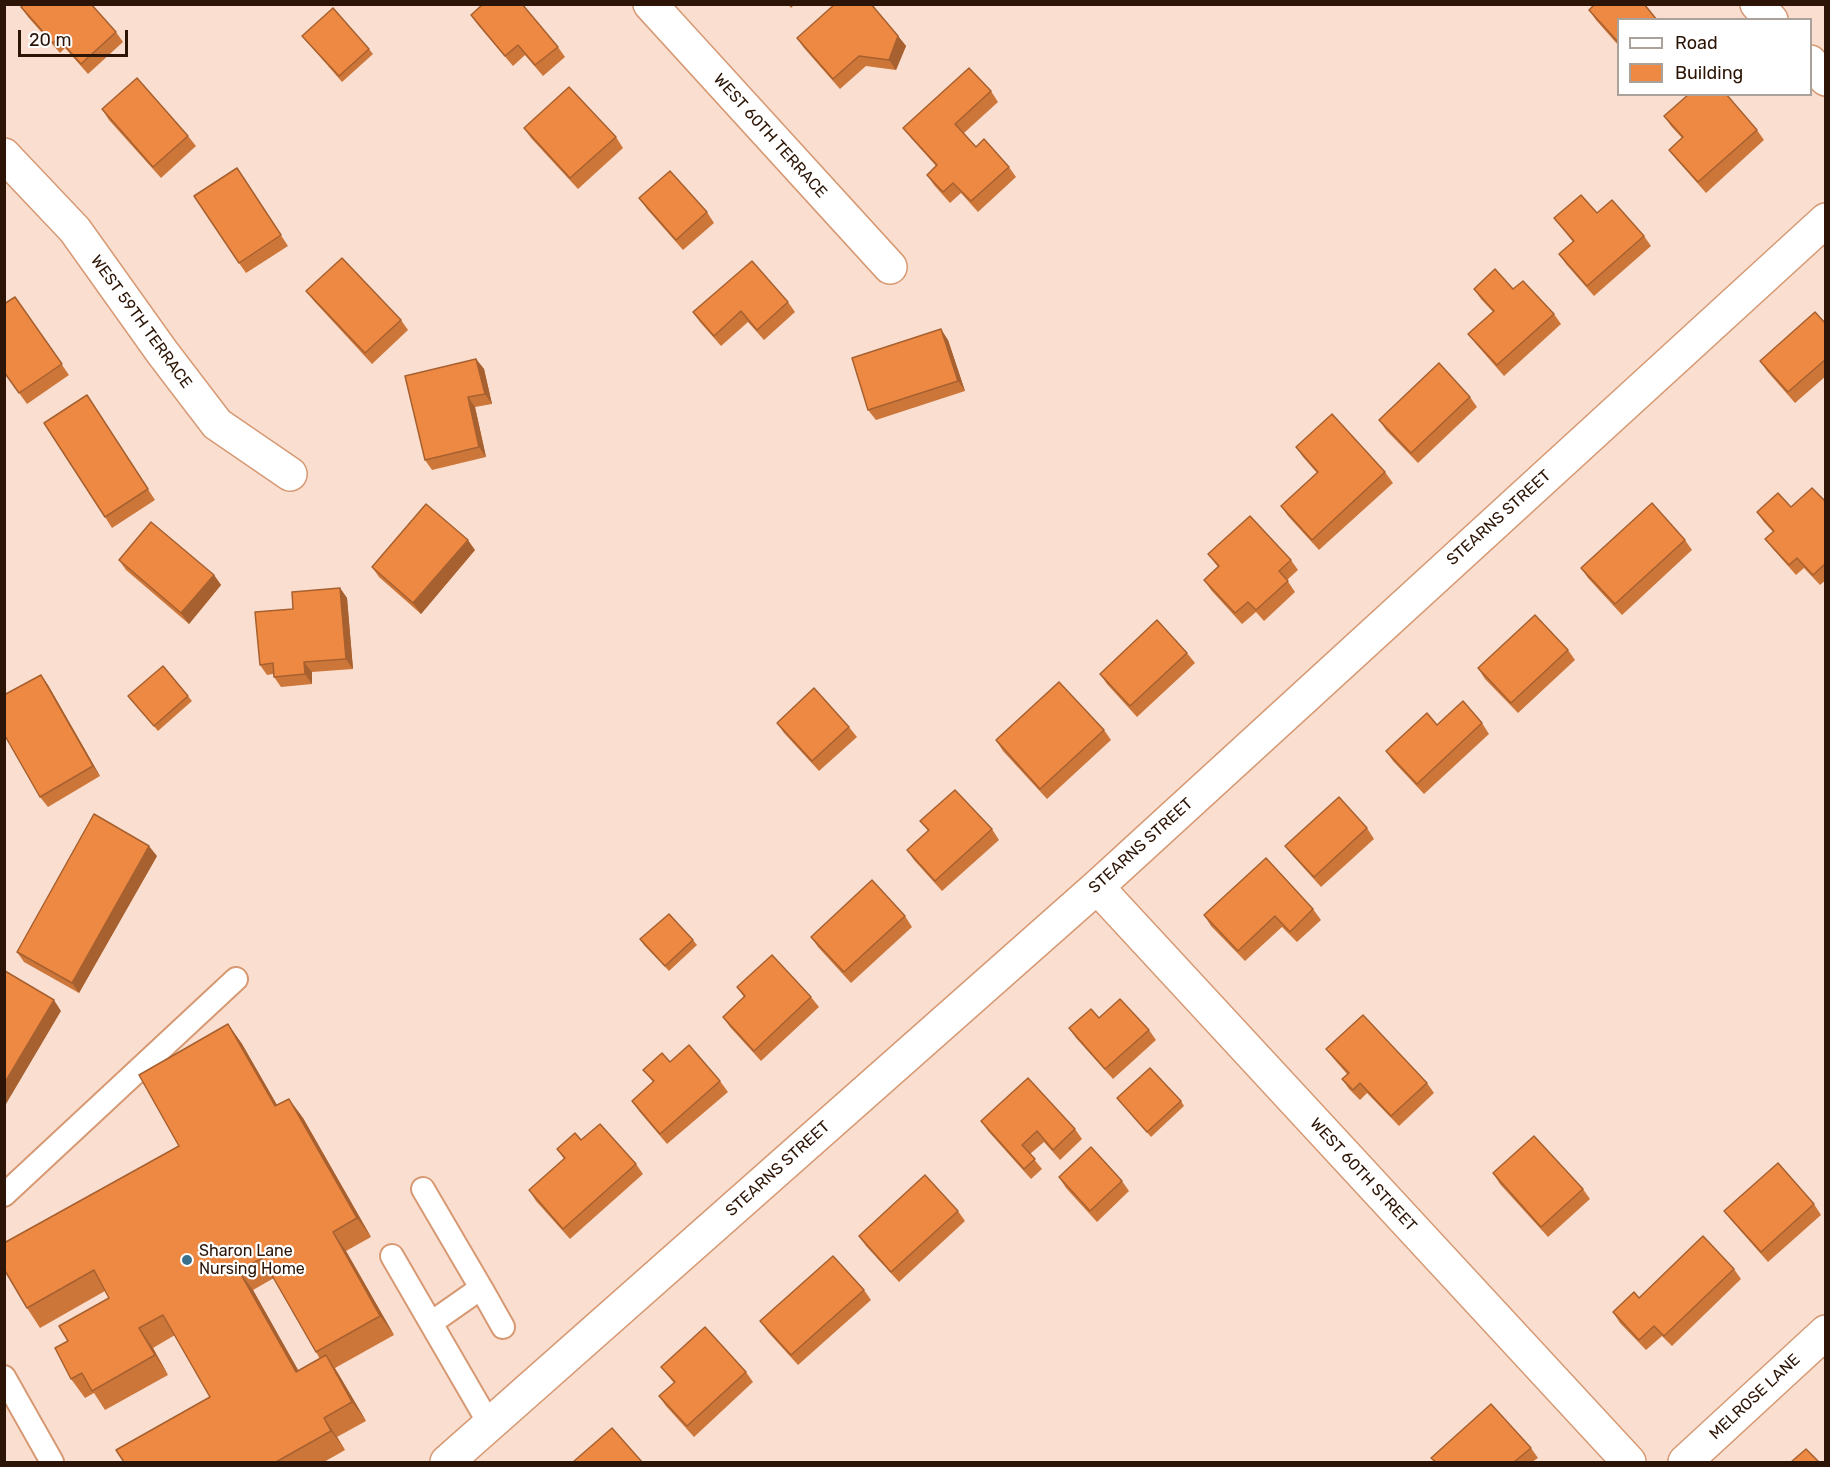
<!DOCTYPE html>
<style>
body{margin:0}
#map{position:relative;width:1830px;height:1467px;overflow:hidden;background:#fadfd0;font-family:Rubik,sans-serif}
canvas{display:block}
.frame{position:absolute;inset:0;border:6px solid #2c1506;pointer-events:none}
.legend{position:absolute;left:1617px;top:18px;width:195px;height:78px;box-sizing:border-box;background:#fff;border:2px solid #aba19b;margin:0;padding:8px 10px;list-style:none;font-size:18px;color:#2c1506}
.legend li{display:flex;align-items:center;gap:12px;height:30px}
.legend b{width:30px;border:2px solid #aba19b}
.scale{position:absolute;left:18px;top:30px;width:110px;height:27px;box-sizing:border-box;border:3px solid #2c1506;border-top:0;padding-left:8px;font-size:18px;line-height:21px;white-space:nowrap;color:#2c1506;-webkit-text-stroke:4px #fff;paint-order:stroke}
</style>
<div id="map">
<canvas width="1830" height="1467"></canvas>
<div class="frame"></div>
<ul class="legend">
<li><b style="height:8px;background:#fff"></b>Road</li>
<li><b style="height:16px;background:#ee8943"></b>Building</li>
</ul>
<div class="scale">20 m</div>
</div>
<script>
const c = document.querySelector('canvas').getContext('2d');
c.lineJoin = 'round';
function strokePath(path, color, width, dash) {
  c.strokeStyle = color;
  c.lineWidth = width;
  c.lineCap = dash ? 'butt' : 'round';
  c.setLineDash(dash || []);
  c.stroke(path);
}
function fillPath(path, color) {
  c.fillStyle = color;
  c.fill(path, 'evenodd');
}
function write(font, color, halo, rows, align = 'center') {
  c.font = font + ' Rubik,sans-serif';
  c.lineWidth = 4.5;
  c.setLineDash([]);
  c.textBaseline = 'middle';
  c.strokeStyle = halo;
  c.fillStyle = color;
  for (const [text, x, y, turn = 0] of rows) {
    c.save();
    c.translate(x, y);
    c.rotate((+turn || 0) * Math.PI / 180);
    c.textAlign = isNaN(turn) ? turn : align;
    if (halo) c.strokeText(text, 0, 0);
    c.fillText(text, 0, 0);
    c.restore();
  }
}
const lane = new Path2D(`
 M423 1189 481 1288 431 1323
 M4 1195 236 979
 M392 1256 490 1425
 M481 1288 503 1327
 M4 1377 52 1462`);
const street = new Path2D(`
 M650 4 890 267
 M1757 4 1771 20
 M1810 62 1826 79
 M4 155 75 230 162 352 217 424 290 474
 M1097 887 1629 1462
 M447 1462 1097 887 1826 220
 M1685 1462 1826 1332`);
strokePath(lane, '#d79973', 26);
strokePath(street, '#d79973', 36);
strokePath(lane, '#fff', 22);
strokePath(street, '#fff', 33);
fillPath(new Path2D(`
 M788 4H795L791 8Z
 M21 7 116 32 123 42 88 74 65 48 60 53 28 17Z
 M1589 10 1618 20V45L1596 20Z
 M471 15 558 47 565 57 543 76 525 55 513 66 478 25Z
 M302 36 369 49 373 54 342 82Z
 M898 36 906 46 896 70 866 66 840 89 804 48 797 38Z
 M991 91 998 102 964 133 976 147 1009 167 1016 177 978 212 961 193 950 203 934 185 927 175 936 166 911 138 903 128Z
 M102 109 188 136 196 146 161 178 109 120Z
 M1664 116 1757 130 1764 140 1706 193 1677 160 1669 150 1682 138 1671 126Z
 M524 128 616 137 623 148 578 189 531 138Z
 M244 178 288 246 246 273 239 263Z
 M639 198 707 212 714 223 683 250 647 209Z
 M1597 213 1644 236 1651 246 1594 296 1566 264 1559 254 1573 242 1554 218Z
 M1474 289H1513L1554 314 1561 324 1504 376 1476 344 1468 334 1493 312 1481 299Z
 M306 291 401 320 408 330 372 364 314 301Z
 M15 297 69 375 27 404 4 372Z
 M788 302 795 312 764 340 748 322 721 346 700 322 693 312Z
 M1826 324V376L1795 403 1767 371 1760 361Z
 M948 340 965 391 876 420 868 410Z
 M476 359 484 369 492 404 475 407 486 457 432 470 425 460Z
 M87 395 155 500 112 528 105 517Z
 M1470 397 1477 407 1418 463 1386 430 1379 420Z
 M1296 447 1385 472 1393 483 1319 550 1288 516 1281 506 1317 473 1303 457Z
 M1826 502V580L1820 585 1804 568 1796 575 1773 549 1765 539 1773 532 1764 522 1757 512Z
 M1685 540 1692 550 1622 615 1588 578 1581 568Z
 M475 550 421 614 379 577 372 567Z
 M1208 554 1291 560 1298 570 1287 580 1295 592 1264 621 1256 612 1242 624 1211 590 1204 580 1218 567Z
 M119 560 214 575 221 585 189 624 126 570Z
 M340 588 347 598 353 669 312 672V684L281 687 274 677 273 674 267 675 260 665 293 609Z
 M1568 650 1575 660 1518 713 1485 679 1478 668Z
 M1187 653 1195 663 1137 717 1107 684 1100 674Z
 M41 675 48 685 100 776 48 807 40 797Z
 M128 696H188L192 701 158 731Z
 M777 723 849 727 857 737 819 771 784 733Z
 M1482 723 1489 734 1424 794 1393 761 1386 751 1437 725Z
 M1104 730 1111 740 1047 799 1003 751 996 740Z
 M920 821 992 829 999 840 942 891 914 860 907 850 928 831Z
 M1367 828 1374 839 1321 887 1293 856 1285 846Z
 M157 856 79 993 24 962 17 952Z
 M1313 909 1321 920 1297 942 1282 927 1245 961 1211 926 1204 915Z
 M905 916 912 927 851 983 818 947 811 937Z
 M640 939 693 940 697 945 669 971 644 945Z
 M737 987 811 997 819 1007 761 1061 730 1027 723 1017 744 997Z
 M1099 1018 1149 1030 1156 1040 1113 1079 1076 1038 1069 1028Z
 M228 1024 242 1044 277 1105 289 1099 303 1118 371 1237 346 1251 394 1335 335 1368 366 1421 337 1437 345 1450 324 1462H124L210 1397 175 1335 153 1348 168 1375 105 1410 94 1393 85 1398 71 1379 68 1341 109 1298 105 1291 40 1328 27 1308 179 1146ZM274 1278 320 1359 298 1371 253 1290Z
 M1326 1049 1427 1083 1434 1093 1399 1126 1367 1093 1360 1100 1349 1089 1342 1079 1347 1074 1334 1059Z
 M670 1062 720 1081 728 1092 667 1144 639 1111 632 1101 653 1082 643 1070Z
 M1117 1098 1181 1101 1184 1106 1151 1137Z
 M981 1121 1075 1129 1082 1139 1060 1160 1044 1142 1030 1154 1042 1169 1031 1179 988 1131Z
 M581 1140 636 1164 643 1174 570 1239 536 1201 529 1190 564 1159 557 1149Z
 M1493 1173 1583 1189 1590 1199 1548 1237 1500 1184Z
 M1059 1177 1122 1181 1129 1191 1097 1222 1066 1188Z
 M1814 1204 1821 1215 1768 1262 1732 1221 1724 1211Z
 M958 1211 965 1221 899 1282 866 1246 859 1236Z
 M1734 1269 1741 1279 1672 1346 1662 1336 1646 1350 1620 1323 1613 1312 1639 1298Z
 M864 1290 871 1300 798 1365 768 1332 760 1321Z
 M661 1367 746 1372 753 1382 694 1437 666 1406 659 1396 674 1383Z
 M1531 1448 1538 1458 1532 1462H1434L1431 1458Z`), '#cd763a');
fillPath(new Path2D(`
 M898 36 906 46 896 70 889 60Z
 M941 329 948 340 965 391 958 381Z
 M476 359 484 369 492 404 485 394Z
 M468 397 475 407 486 457 479 447Z
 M468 540 475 550 421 614 413 603Z
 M214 575 221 585 189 624 181 613Z
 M340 588 347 598 353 669 346 659Z
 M304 662 312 672V684L305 674Z
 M41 675 48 685 100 776 93 766Z
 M149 846 157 856 79 993 72 983Z
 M54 1000 61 1011 6 1104 4 1102V1084Z
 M228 1024 242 1044 289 1126 275 1106Z
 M289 1099 303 1118 371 1237 357 1218Z
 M333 1232 346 1251 394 1335 380 1316Z
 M239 1271 253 1290 310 1391 296 1372Z
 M139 1328 153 1348 168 1375 155 1355Z
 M326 1355 339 1375 366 1421 352 1402Z
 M324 1418 337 1437 345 1450 331 1431Z`), '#a7602f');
const building = new Path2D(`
 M24 4H91L116 32 81 64 58 38 53 43 21 7Z
 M483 4H522L558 47 535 65 518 45 505 56 471 15Z
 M835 4H871L898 36 889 60 859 56 833 79 797 38Z
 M1595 4H1644L1657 20H1618V42L1589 10Z
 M333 8 369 49 339 76 302 36Z
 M969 68 991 91 955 124 976 147 984 139 1009 167 971 201 953 183 943 192 927 175 937 165 903 128Z
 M137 78 188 136 153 167 102 109Z
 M569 87 616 137 570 178 524 128Z
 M1689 94H1726L1757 130 1698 182 1669 150 1683 137 1664 116Z
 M237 168 281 235 239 263 194 196Z
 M670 171 707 212 676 240 639 198Z
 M1581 195 1597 213 1612 200 1644 236 1587 286 1559 254 1574 241 1554 218Z
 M342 258 401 320 365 353 306 291Z
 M752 261 788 302 757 330 741 311 714 336 693 312Z
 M1495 269 1513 289 1523 281 1554 314 1497 365 1468 334 1494 311 1474 289Z
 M15 297 62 364 19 393 4 372V304Z
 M1815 312 1826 324V359L1788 392 1760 361Z
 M941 329 958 381 868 410 852 358Z
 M476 359 485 394 468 397 479 447 425 460 405 376Z
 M1439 363 1470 397 1411 453 1379 420Z
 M87 395 148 489 105 517 44 423Z
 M1332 414 1385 472 1312 540 1281 506 1318 472 1296 447Z
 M1812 488 1826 502V563L1813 575 1797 558 1789 565 1765 539 1774 531 1757 512 1778 493 1791 507Z
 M1652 503 1685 540 1615 604 1581 568Z
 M426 504 468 540 413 603 372 567Z
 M1250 516 1291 560 1279 571 1288 581 1256 610 1248 602 1235 613 1204 580 1219 566 1208 554Z
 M151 522 214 575 181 613 119 560Z
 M340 588 346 659 304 662 305 674 274 677 273 663 260 665 255 612 293 609 292 592Z
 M1535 615 1568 650 1511 703 1478 668Z
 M1157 620 1187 653 1130 706 1100 674Z
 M163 666 188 696 154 726 128 696Z
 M41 675 93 766 40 797 4 734V695Z
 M1059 682 1104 730 1040 789 996 740Z
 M814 688 849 727 812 761 777 723Z
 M1463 701 1482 723 1417 784 1386 751 1427 713 1437 725Z
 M955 790 992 829 935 881 907 850 929 830 920 821Z
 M1339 797 1367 828 1314 877 1285 846Z
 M94 814 149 846 72 983 17 952Z
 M1266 858 1313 909 1290 932 1275 916 1238 951 1204 915Z
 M872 880 905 916 844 972 811 937Z
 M669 914 693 940 665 966 640 939Z
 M772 955 811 997 754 1051 723 1017 745 996 737 987Z
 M5 971 54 1000 4 1084V971Z
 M1120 999 1149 1030 1105 1069 1069 1028 1091 1009 1099 1018Z
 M1363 1015 1427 1083 1391 1116 1360 1083 1353 1090 1342 1079 1349 1073 1326 1049Z
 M228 1024 275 1106 289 1099 357 1218 333 1232 380 1316 316 1352 262 1258 239 1271 296 1372 326 1355 352 1402 324 1418 331 1431 276 1462H124L116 1450 210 1397 163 1315 139 1328 155 1355 92 1391 82 1373 71 1379 55 1348 68 1341 59 1326 109 1298 94 1270 27 1308 4 1269V1243L179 1146 139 1075Z
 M689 1045 720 1081 660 1134 632 1101 654 1081 643 1070 662 1053 670 1062Z
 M1150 1068 1181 1101 1147 1132 1117 1098Z
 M1028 1078 1075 1129 1053 1150 1037 1131 1022 1145 1035 1159 1024 1169 981 1121Z
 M600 1124 636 1164 563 1229 529 1190 565 1158 557 1149 575 1133 581 1140Z
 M1534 1136 1583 1189 1541 1227 1493 1173Z
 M1091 1147 1122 1181 1090 1211 1059 1177Z
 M1778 1163 1814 1204 1761 1252 1724 1211Z
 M925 1175 958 1211 891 1272 859 1236Z
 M1703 1236 1734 1269 1664 1336 1654 1326 1639 1340 1613 1312 1634 1292 1639 1298Z
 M833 1256 864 1290 791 1355 760 1321Z
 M705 1327 746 1372 687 1426 659 1396 675 1382 661 1367Z
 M1491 1404 1531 1448 1514 1462H1436L1431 1458Z
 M612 1428 642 1462H573Z
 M1806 1449 1819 1462H1791Z`);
fillPath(building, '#ee8943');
strokePath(building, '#a7602f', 1.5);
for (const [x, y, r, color] of [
 [187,1260,6,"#3a708c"]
]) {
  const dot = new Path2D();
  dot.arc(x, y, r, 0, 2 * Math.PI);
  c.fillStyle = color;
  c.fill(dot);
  strokePath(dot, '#fff', 2);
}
write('16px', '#2c1506', '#fff', [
 ["WEST 60TH TERRACE",770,136,48],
 ["WEST 59TH TERRACE",141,322,54],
 ["STEARNS STREET",1499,518,-42],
 ["STEARNS STREET",1141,846,-42],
 ["STEARNS STREET",778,1169,-42],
 ["WEST 60TH STREET",1363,1175,47],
 ["MELROSE LANE",1755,1397,-43]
]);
write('16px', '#2c1506', '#fff', [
 ["Sharon Lane",199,1251],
 ["Nursing Home",199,1269]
], 'left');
</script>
